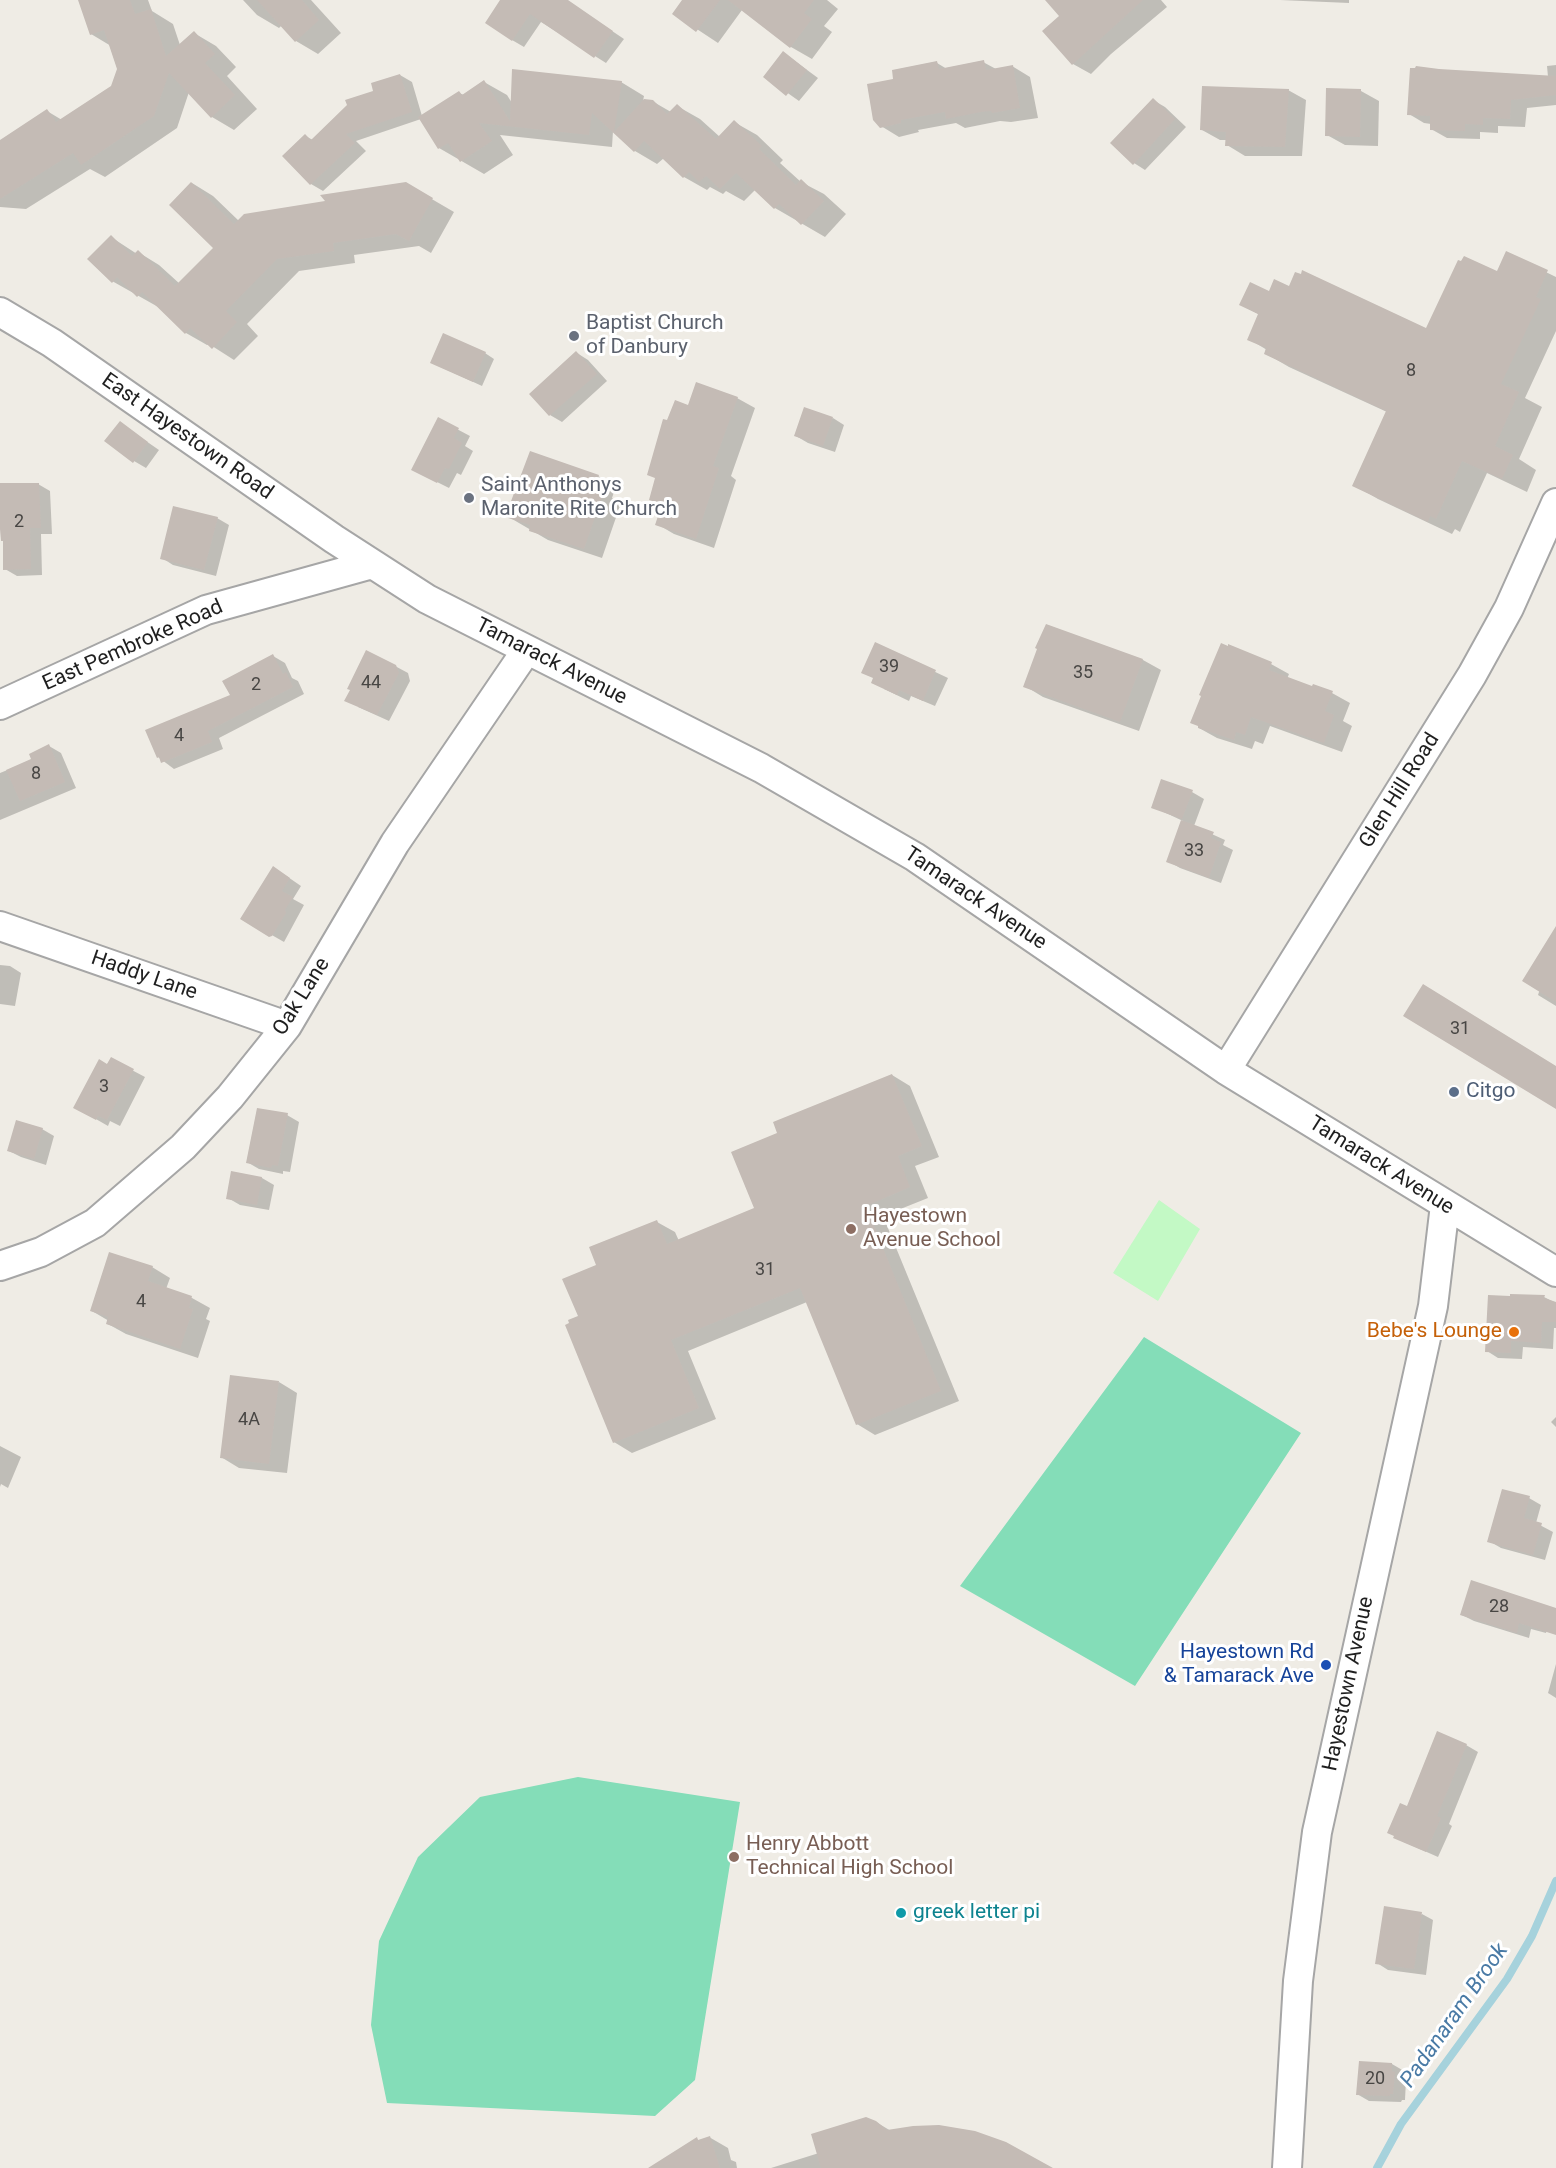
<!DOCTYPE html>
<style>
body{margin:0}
canvas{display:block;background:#efece5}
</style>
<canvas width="1556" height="2168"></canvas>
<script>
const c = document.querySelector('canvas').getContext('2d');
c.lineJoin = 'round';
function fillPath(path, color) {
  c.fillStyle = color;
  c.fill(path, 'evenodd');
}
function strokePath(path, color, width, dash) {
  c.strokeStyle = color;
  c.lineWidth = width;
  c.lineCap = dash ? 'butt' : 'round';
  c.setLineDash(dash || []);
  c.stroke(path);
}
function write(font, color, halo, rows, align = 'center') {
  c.font = font + ' Roboto,sans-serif';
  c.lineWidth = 6;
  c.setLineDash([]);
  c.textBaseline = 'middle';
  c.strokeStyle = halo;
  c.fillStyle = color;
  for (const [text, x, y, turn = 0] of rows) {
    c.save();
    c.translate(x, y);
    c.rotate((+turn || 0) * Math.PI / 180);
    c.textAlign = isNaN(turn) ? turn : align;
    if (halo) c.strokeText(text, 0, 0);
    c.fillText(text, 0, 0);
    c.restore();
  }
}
fillPath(new Path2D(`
 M1159 1200 1200 1229 1158 1301 1113 1273Z`), '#c3f9c5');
fillPath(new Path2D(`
 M1144 1337 1301 1433 1135 1686 960 1586Z
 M578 1777 740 1802 695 2080 655 2116 387 2103 371 2025 379 1941 418 1857 480 1797Z`), '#84ddb8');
fillPath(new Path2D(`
 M79 0H148L152 11 173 24 180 45 194 33 216 46 236 67 227 76 257 109 234 130 212 117 189 92 177 128 105 177 90 169 26 209 0 207V142L47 111 62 120 113 87 119 69 111 46 91 34Z
 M243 0H311L341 33 318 54 296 41 282 25 279 28 257 15Z
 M502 0H566L624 39 606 63 541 22 524 47 512 40Z
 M684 0H827L838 9 824 26 832 32 812 59 791 47 742 10 718 43 674 14Z
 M1058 0H1161L1167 7 1111 54 1091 74 1073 64Z
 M1280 0H1349V3Z
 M784 53 818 78 799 101 765 77Z
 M983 62 996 69 1012 66 1030 77 1038 118 1011 122 1000 121 965 128 956 123 918 130 919 132 899 137 881 126 895 80 937 63 947 69Z
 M1556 65V105L1527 108 1525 127 1498 126V133L1480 132V139L1447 138 1431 129V124L1424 123 1409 114 1548 77 1547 66Z
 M400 75 412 82 422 116 459 93 464 95 484 82 507 95 512 103 621 82 644 96 643 101H652L671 112 677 106 700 119 720 137 734 122 757 135 783 160 780 163 801 182 824 194 846 214 825 237 775 208 756 189 744 201 726 191 723 194 710 187 707 190 684 177 664 158 657 164 635 151 613 131 612 147 500 135 513 155 484 174 439 148 421 119 356 141 366 151 323 191 311 184 285 156 305 136 313 140 375 92Z
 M1288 90 1306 100 1302 156H1245L1227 145V140H1220L1202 130Z
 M1327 90 1361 91 1379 101 1378 146 1345 145 1327 135Z
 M1153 100 1165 107 1186 127 1145 170 1134 163Z
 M192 183 213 196 239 221 406 184 454 212 431 253 419 246 354 255 355 263 299 271 247 324 258 336 234 360 209 344 207 345 186 333 160 308 112 281 111 237 137 254 138 252 159 265 180 284 215 248Z
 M1507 253 1556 277V331L1525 398 1542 407 1519 459 1536 470 1527 492 1487 473 1460 532 1455 529 1452 534 1378 499 1354 485 1387 412 1289 367 1265 353 1267 350 1249 339 1260 315 1241 305 1270 293 1289 288 1427 330 1497 273Z
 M485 353 494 359 482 386 432 363Z
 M577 353 588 360 607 381 562 422 550 415Z
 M737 398 755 408 731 476 736 480 714 548 674 534 657 524 663 506 651 499 657 479 668 422 689 407Z
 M833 418 844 425 835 452 808 443 796 436Z
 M438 419 470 436 465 446 473 451 461 475 457 473 449 488 425 476Z
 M120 423 159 450 146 468 134 461Z
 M598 476 616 486 612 498 621 503 602 558 548 540 507 516Z
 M38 484 50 491 52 534H41L42 575 17 576 5 569V541Z
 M217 518 229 525 216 576 173 565 162 558Z
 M1047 625 1143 660 1161 670 1139 731 1043 697 1025 686Z
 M876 644 948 678 935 706 911 696 909 701 884 689Z
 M273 656 285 663 292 678 298 681 304 694 219 738 223 749 174 769 158 757 232 696Z
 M1271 664 1289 674 1287 679 1332 693 1350 703 1343 721 1352 726 1342 752 1270 726 1263 744 1255 741 1252 749 1217 738 1199 728Z
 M395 666 408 673 410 681 389 721 358 707Z
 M49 746 61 753 76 788 0 820V773L32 760Z
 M1192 792 1204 799 1194 826 1225 840 1223 845 1233 850 1221 883 1180 868 1168 861 1183 821 1153 807Z
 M285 875 301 886 293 899 304 905 284 942 242 918Z
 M1556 939V1006L1538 995Z
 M0 965 10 966 21 973 15 1006 0 1004Z
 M111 1059 145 1077 120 1126 110 1121 108 1126 75 1107Z
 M892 1075 910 1086 939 1157 915 1166 928 1198 883 1216 959 1401 875 1435 857 1424 807 1302 688 1351 716 1419 632 1453 614 1442 580 1317 598 1266 657 1222 675 1232 679 1241 756 1209 779 1134Z
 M287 1115 299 1122 290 1172 283 1171V1174L259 1169 247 1162Z
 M42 1129 54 1136 46 1165 21 1157 9 1151Z
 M233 1173 262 1178 274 1185 269 1210 240 1205 228 1198Z
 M152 1267 170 1278 166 1289 192 1298 210 1308 206 1319 210 1321 198 1358 126 1334 108 1324 109 1321 92 1311Z
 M1544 1297 1556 1303V1328H1554L1553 1349 1523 1347 1522 1359 1498 1358 1487 1351Z
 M279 1382 297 1393 287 1473 239 1468 221 1457Z
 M1556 1417V1427L1551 1422Z
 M0 1446 21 1457 8 1488 1 1484 0 1487Z
 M1529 1498 1541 1505 1536 1523 1553 1532 1545 1560 1501 1548 1489 1541Z
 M1553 1611 1546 1633 1531 1629 1529 1638 1474 1621 1462 1615Z
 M1556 1664V1698L1548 1693Z
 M1466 1745 1478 1752 1449 1824 1452 1826 1438 1857 1395 1838 1407 1808Z
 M1422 1914 1433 1920 1426 1975 1388 1970 1377 1963Z
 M1392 2064 1404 2071V2079L1406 2080 1405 2100H1402L1401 2102 1369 2101 1357 2094Z
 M876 2122 891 2131 1046 2168H771L819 2153Z
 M709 2137 728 2148 731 2160 736 2162 737 2168H666L697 2139 699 2141Z`), '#0003');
strokePath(new Path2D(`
 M1377 2168 1401 2124 1507 1979 1532 1936 1556 1881`), '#a6d2dc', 8);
fillPath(new Path2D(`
 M78 0H130L135 14 151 9 166 56 194 31 215 54 205 63 235 95 211 118 169 73 154 116 81 165 73 153 0 199V140L47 109 56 122 111 86 117 69 104 30 90 35Z
 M257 0H302L319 20 295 42Z
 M500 0H568L613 31 594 58 530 14 512 41 485 23Z
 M682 0H720L696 32 672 14Z
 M728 0H814L804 13 812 19 790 48Z
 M1045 0H1143L1072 65 1042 31 1059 16Z
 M783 51 807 70 786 96 763 77Z
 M984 60 986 70 1013 65 1020 108 992 113 991 111 981 112 946 119 945 112 901 120V123L880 128 873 120 867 84 893 79 892 70 937 61 939 69Z
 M1416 66 1439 69 1556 76V95L1511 100 1510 119 1483 118V125L1465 124V131L1430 130V116L1407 115 1410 68H1415Z
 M512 69 622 81 614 132 644 99 653 100 667 114 677 104 716 139 734 120 762 146 759 149 796 185 801 179 824 201 801 225 779 204 774 209 736 173 720 189 706 176 699 182 689 172 683 178 644 141 634 152 592 113 589 135 479 123 492 141 460 162 448 143 438 149 418 117 459 91 462 95 484 80 510 121Z
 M400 74 412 112 346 134 355 143 310 185 282 156 305 134 311 140 347 105 345 100 373 91 371 83Z
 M1202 86 1289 89 1285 147 1225 146 1226 132 1200 130Z
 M1326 88 1361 89 1360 137 1325 136Z
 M1153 98 1175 119 1133 165 1110 143Z
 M191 182 234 224 244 214 325 201 320 195 406 182 433 198 409 241 396 234 333 243 334 251 277 259 226 311 237 322 212 349 190 328 185 334 142 292 137 297 117 277 112 283 87 259 111 235 132 256 138 250 175 286 213 248 169 205Z
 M1506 251 1548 270 1536 297 1541 299 1501 384 1519 392 1495 446 1513 455 1502 479 1462 461 1436 519 1430 516 1428 522 1352 486 1386 411 1264 354 1266 348 1247 340 1258 314 1239 305 1250 282 1269 291 1274 279 1289 286 1295 272 1301 274 1302 270 1426 328 1458 260 1461 261 1464 256 1497 271Z
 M443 333 486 352 473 382 430 363Z
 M576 351 597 374 549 416 529 394Z
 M696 382 738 397 713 466 719 468 696 539 655 525 662 504 649 500 655 478 647 475 663 419 667 420 675 400 688 405Z
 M804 407 833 417 823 446 794 436Z
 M438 417 459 428 454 438 462 443 449 469 445 468 437 483 411 470Z
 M120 421 148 442 133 463 104 441Z
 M530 451 599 475 594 488 604 491 584 549 529 531 530 525 505 517Z
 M0 483H39L41 528H30L31 569 3 570V541H1L0 529Z
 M173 506 218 517 204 570 160 559Z
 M1046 624 1143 659 1120 722 1023 687 1037 649 1035 648Z
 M875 642 936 670 923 701 899 690 897 695 871 683 873 678 861 673Z
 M1221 643 1228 646V644L1272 662 1269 670 1312 686 1313 684 1333 691 1325 711 1334 715 1324 743 1251 717 1245 735 1236 732 1234 740 1198 728V726L1190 723 1201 696 1199 695Z
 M366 650 396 665 399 673 377 715 344 701 350 690 347 689Z
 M273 654 283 674 286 672 293 687 208 731 212 742 161 763 159 757 157 758 145 730 230 695 222 681Z
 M49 744 65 782 20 801 6 770 31 759 29 754Z
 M1161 779 1193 790 1182 819 1151 808Z
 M1181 820 1214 832 1211 838 1221 842 1209 878 1166 862Z
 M273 866 290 878 282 891 293 897 285 910 286 913 272 936 269 937 240 919Z
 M1556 926V1002L1522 981Z
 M1423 984 1556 1066V1109L1403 1016Z
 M111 1057 134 1069 107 1120 98 1116 96 1120 73 1108 99 1059 107 1064Z
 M892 1074 922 1146 898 1156 910 1187 866 1206 941 1391 856 1425 800 1288 671 1340 699 1408 613 1443 565 1325 569 1323 568 1320 578 1316 562 1279 596 1265 589 1247 657 1220 667 1244 754 1208 731 1152 777 1133 773 1122Z
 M257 1108 288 1113 278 1166 272 1165 271 1168 246 1163Z
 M16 1120 43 1128 34 1159 7 1151Z
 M231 1171 262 1177 257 1205 226 1199Z
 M109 1252 153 1266 148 1281 192 1296 189 1308 193 1309 180 1349 106 1324 108 1317 90 1311Z
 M1510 1294 1545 1295 1544 1298 1556 1302V1322H1542L1541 1343 1511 1341V1353L1485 1352 1488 1295 1510 1296Z
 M230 1375 279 1381 269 1464 220 1458Z
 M1502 1489 1530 1496 1524 1518 1542 1523 1533 1555 1487 1542Z
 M1471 1580 1556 1608V1635L1519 1623 1517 1633 1460 1615Z
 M1437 1731 1467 1744 1437 1816 1441 1818 1426 1852 1393 1838 1394 1836 1387 1833 1400 1803 1407 1806Z
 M1384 1906 1422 1912 1414 1969 1375 1964Z
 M1359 2061 1392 2063V2071L1395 2072 1393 2094H1390V2096L1356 2095Z
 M866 2117 876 2121 887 2130 913 2126 939 2125 975 2131 1006 2142 1053 2168H821L811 2134Z
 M710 2136 720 2168H648L697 2137 698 2140Z`), '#c4bbb5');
const minor = new Path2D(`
 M0 312 52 343 334 539 427 599 761 768 915 857 1226 1070 1556 1272
 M0 705 206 610 372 564
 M0 926 287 1026
 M1226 1070 1472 675 1509 608 1556 503
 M0 1266 41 1252 95 1223 183 1147 230 1097 287 1026 395 843 526 651
 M1287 2168 1298 1981 1317 1832 1433 1306 1445 1205`);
strokePath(minor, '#a6a6a6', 32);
strokePath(minor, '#fff', 28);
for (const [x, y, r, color] of [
 [574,336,6,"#6b7280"],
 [469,498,6,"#6b7280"],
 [1454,1092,6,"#5c6f8a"],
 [851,1229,6,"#8d6e63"],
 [1514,1332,6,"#e8710a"],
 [1326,1665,6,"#1a4fb4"],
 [734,1857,6,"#8d6e63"],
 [901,1913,6,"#0f9aa8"]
]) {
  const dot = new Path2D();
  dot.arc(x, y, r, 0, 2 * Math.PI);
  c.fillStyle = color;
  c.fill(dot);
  strokePath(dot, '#fff', 2);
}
write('18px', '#484644', null, [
 ["8",1411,371],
 ["2",19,522],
 ["39",889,667],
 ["35",1083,673],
 ["44",371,683],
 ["2",256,685],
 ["4",179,736],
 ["8",36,774],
 ["33",1194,851],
 ["31",1460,1029],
 ["3",104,1087],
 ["31",765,1270],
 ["4",141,1302],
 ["4A",249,1420],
 ["28",1499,1607],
 ["20",1375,2079]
]);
write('21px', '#5b616d', '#fff', [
 ["Baptist Church",586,324],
 ["of Danbury",586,348],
 ["Saint Anthonys",481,486],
 ["Maronite Rite Church",481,510]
], 'left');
write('21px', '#1f1f1f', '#fff', [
 ["East Hayestown Road",187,437,35],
 ["East Pembroke Road",133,646,-24],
 ["Tamarack Avenue",551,662,27],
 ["Glen Hill Road",1400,791,-58],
 ["Tamarack Avenue",975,899,34],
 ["Haddy Lane",144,976,19],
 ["Oak Lane",302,997,-58],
 ["Tamarack Avenue",1381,1166,32],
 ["Hayestown Avenue",1349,1684,-78]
]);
write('21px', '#4e5e75', '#fff', [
 ["Citgo",1466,1092]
], 'left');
write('21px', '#785e54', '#fff', [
 ["Hayestown",863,1217],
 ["Avenue School",863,1241],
 ["Henry Abbott",746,1845],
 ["Technical High School",746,1869]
], 'left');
write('21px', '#c56008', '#fff', [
 ["Bebe's Lounge",1502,1332]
], 'right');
write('21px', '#164399', '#fff', [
 ["Hayestown Rd",1314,1653],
 ["& Tamarack Ave",1314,1677]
], 'right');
write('21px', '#0d838f', '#fff', [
 ["greek letter pi",913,1913]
], 'left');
write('italic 22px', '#497aa5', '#fff', [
 ["Padanaram Brook",1455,2016,-55]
]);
</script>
